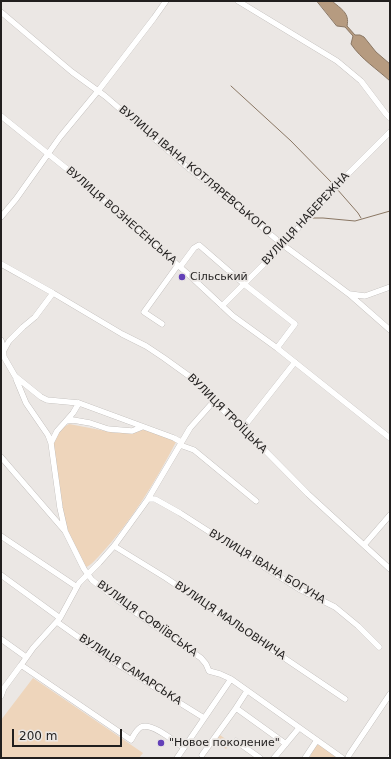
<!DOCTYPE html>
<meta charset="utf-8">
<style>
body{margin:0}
#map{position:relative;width:391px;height:759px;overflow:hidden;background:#ebe7e4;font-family:"DejaVu Sans",sans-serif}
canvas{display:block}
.frame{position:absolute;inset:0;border:2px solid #211f1e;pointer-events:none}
.scale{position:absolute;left:12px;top:729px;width:110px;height:18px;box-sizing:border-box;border:2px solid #211f1e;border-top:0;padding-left:5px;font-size:12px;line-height:14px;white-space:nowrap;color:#211f1e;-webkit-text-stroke:3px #ebe7e4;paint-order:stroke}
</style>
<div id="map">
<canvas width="391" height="759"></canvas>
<div class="frame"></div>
<div class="scale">200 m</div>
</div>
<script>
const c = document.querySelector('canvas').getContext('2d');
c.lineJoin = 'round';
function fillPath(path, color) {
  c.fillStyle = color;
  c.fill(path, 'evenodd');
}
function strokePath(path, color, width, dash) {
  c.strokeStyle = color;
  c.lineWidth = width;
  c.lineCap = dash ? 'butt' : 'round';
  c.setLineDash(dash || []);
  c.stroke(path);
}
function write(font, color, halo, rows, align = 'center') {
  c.font = font + ' "DejaVu Sans",sans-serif';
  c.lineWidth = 3.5;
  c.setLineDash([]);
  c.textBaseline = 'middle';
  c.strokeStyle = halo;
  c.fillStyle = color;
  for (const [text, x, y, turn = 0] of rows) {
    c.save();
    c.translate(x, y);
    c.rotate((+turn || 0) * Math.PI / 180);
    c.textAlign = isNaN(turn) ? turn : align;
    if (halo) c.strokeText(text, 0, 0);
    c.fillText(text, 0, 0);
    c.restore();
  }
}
fillPath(new Path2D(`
 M69 424 116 433H128L142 429 163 436 176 442C155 482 131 522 100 555 95 560 90 567 83 568L64 531 53 440 62 428Z
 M33 678 143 753 139 758H1V720Z
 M220 735 231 743 226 749 215 741Z
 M318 744 337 757V758H307V757L309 758 311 755 309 754Z`), '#eed5bb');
const water = new Path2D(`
 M317 1H332C341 9 350 13 347 26L355 35H360L364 37 376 52 390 64V81C377 69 361 59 351 44L353 36 345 27 337 26Z`);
fillPath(water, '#b69b80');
strokePath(water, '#897663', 1);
strokePath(new Path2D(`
 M231 86 291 141 332 183
 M337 189 358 213 361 218
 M313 218H323L355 221 390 211`), '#897663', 1);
const minor = new Path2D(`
 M238 1 337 61 361 81 386 114 390 118
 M1 12 72 72 105 96 187 167 226 197 283 245 325 276 349 294 390 330
 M1 116 82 181 188 274 233 316 277 348 390 438
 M1 217 16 199 60 137 98 91 154 18 166 1
 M1 264 53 293 122 334 146 346 164 358 189 376 200 385 214 401 235 422 243 428 308 494 390 569
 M180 267 194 248 199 245 244 284 295 324 277 348
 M350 294 365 296 390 287
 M222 306 283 245 333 189 390 132
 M162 324 144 312 178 265
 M1 340 3 346 4 357 15 376 41 397 47 400 79 403 174 438 181 442
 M4 350 9 341 23 327 35 317 53 293
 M16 379 26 403 48 435 51 443
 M66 421 73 413 79 403
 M243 428 295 362
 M180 445 194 450 256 501
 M1 457 65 531 84 569 92 580 116 599 201 658 206 664 209 671 220 674 231 679 342 758
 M148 499H155L180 513 275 574 299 589 335 607 358 626 379 647
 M65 530 60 508 51 443 57 431 66 421 73 420 90 423 108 429 132 431 142 427
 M1 536 77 587
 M364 545 390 515
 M114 546 166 578 345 699
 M1 575 60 618
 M57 622 109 659 204 718
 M1 639 26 657
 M21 665 33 648 60 618 79 583 99 563 114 546 148 499 190 428 214 401
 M1 696 4 688 21 665 131 740C134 735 136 730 141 727 152 722 175 742 184 748
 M236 708 247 691
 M236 741 260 758
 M202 755 236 708 286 744
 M177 758 231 679
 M274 758 299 728
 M305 758 317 740
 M348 758 349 755 390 694
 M390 758V757`);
strokePath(minor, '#b3afac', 6);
strokePath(minor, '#fff', 5.5);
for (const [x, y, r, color] of [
 [182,277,4,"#6340b8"],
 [161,743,4,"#6340b8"]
]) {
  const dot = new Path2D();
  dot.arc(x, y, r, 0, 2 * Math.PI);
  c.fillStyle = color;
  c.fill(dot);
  strokePath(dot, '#ebe7e4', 1.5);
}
write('11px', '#211f1e', '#ebe7e4', [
 ["ВУЛИЦЯ ІВАНА КОТЛЯРЕВСЬКОГО",195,171,40],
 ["ВУЛИЦЯ ВОЗНЕСЕНСЬКА",121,216,41],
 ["ВУЛИЦЯ НАБЕРЕЖНА",306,219,-47],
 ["ВУЛИЦЯ ТРОЇЦЬКА",227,414,45],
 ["ВУЛИЦЯ ІВАНА БОГУНА",267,567,31],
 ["ВУЛИЦЯ СОФІЇВСЬКА",147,619,36],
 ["ВУЛИЦЯ МАЛЬОВНИЧА",230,621,34],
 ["ВУЛИЦЯ САМАРСЬКА",130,670,33]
]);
write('11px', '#211f1e', '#ebe7e4', [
 ["Сільський",190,277],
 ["\"Новое поколение\"",169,743]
], 'left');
</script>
